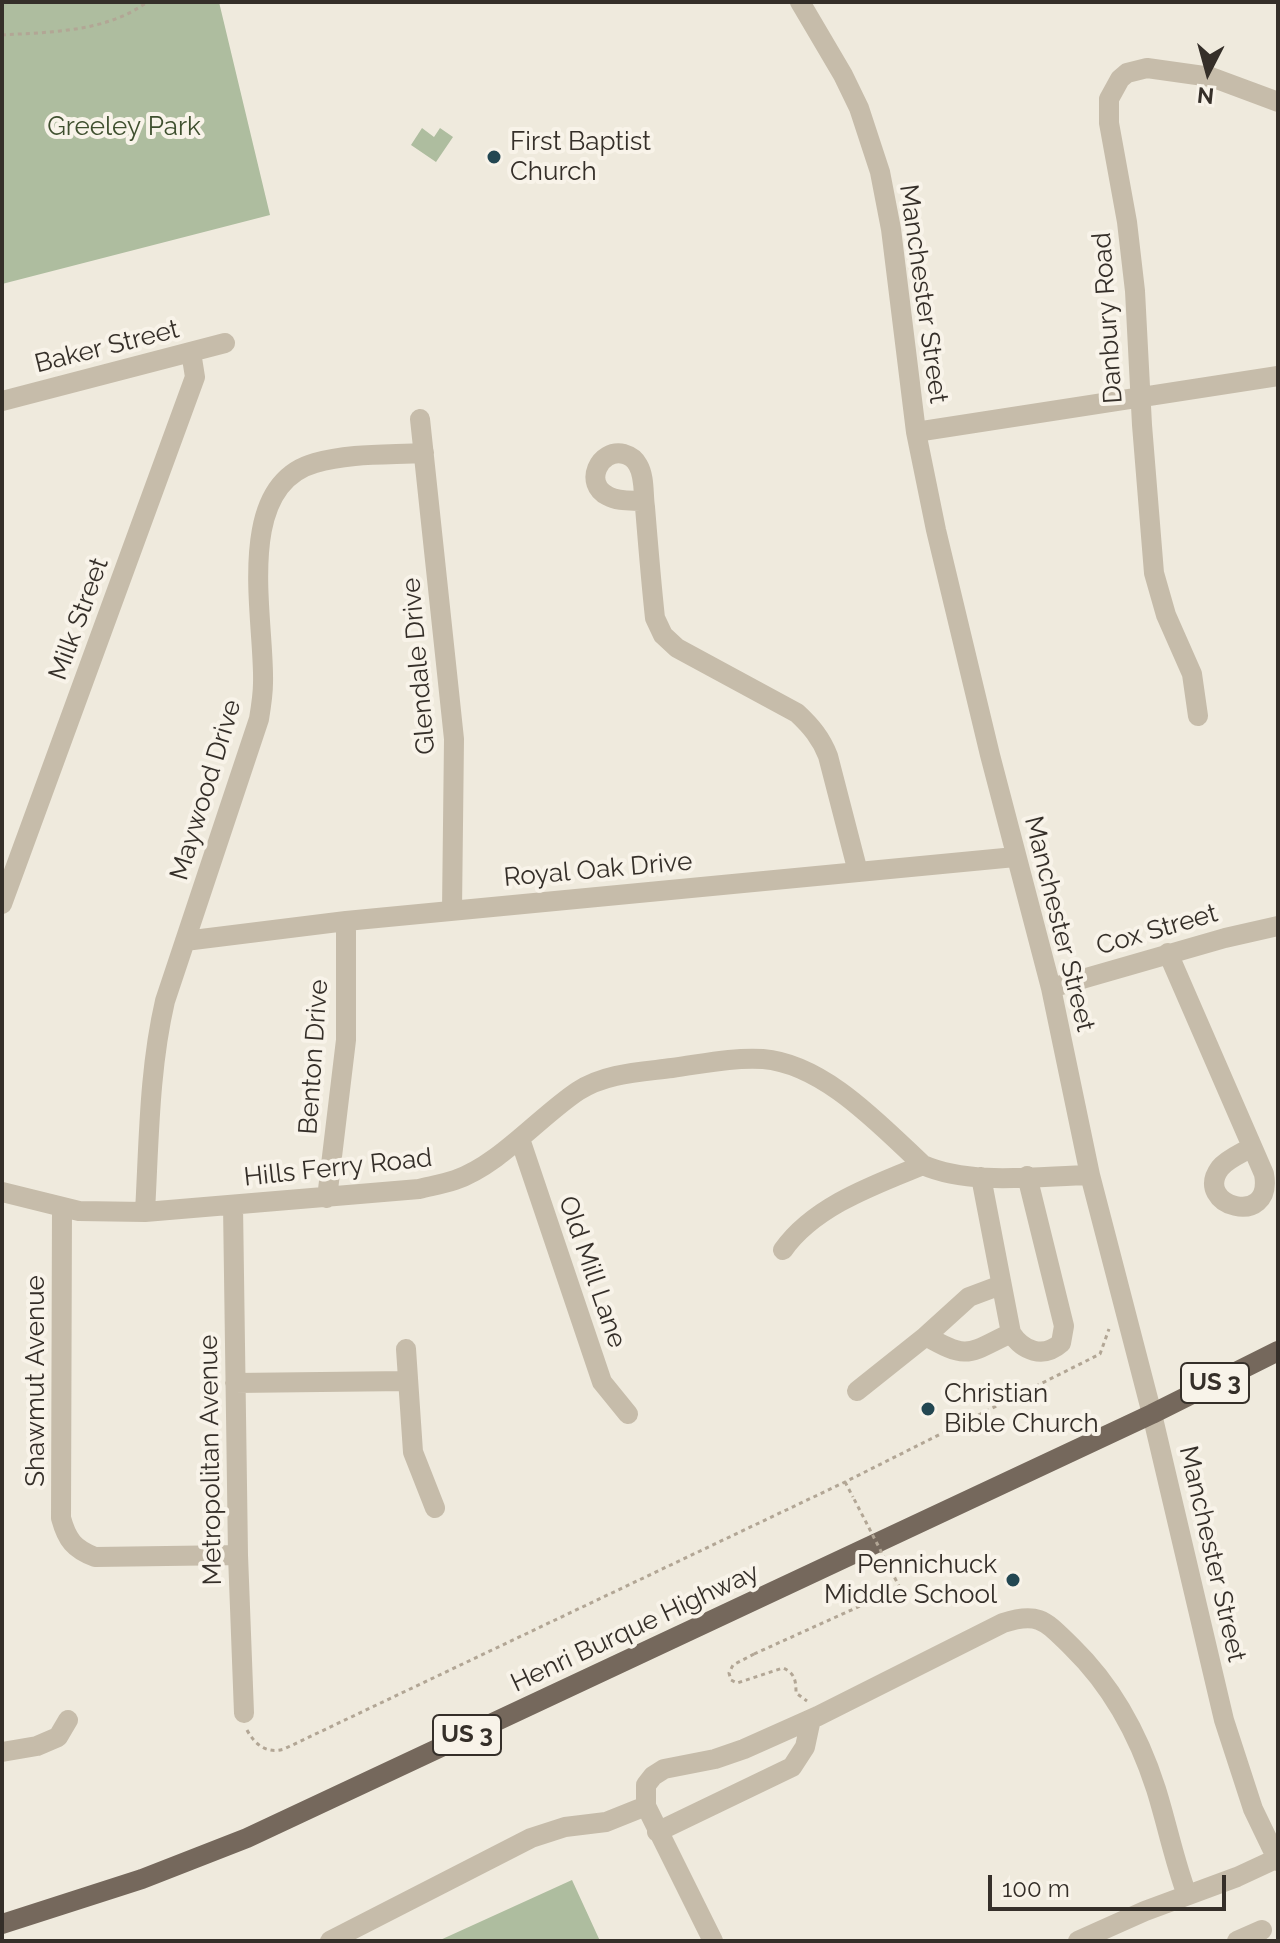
<!DOCTYPE html>
<style>
body{margin:0}
#map{position:relative;width:1280px;height:1943px;overflow:hidden;background:#efeadd;font-family:Raleway,sans-serif}
canvas{display:block}
.frame{position:absolute;inset:0;border:4px solid #352f29;pointer-events:none}
.north{position:absolute;left:1168px;top:32px;width:80px;height:80px;-webkit-text-stroke:6px #f8f3e9;paint-order:stroke;rotate:186deg;font-size:22px;font-weight:700;line-height:32px;text-align:center;color:#352f29}
.north::after{content:'';display:block;margin:auto;width:28px;height:36px;background:#352f29;clip-path:polygon(50% 0,100% 100%,50% 72%,0 100%)}
.scale{position:absolute;left:988px;top:1875px;width:238px;height:36px;box-sizing:border-box;border:4px solid #352f29;border-top:0;padding-left:10px;font-size:24px;line-height:28px;white-space:nowrap;color:#352f29;-webkit-text-stroke:6px #f8f3e9;paint-order:stroke}
</style>
<div id="map">
<canvas width="1280" height="1943"></canvas>
<div class="frame"></div>
<div class="north">N</div>
<div class="scale">100 m</div>
</div>
<script>
const c = document.querySelector('canvas').getContext('2d');
c.lineJoin = 'round';
function fillPath(path, color) {
  c.fillStyle = color;
  c.fill(path, 'evenodd');
}
function strokePath(path, color, width, dash) {
  c.strokeStyle = color;
  c.lineWidth = width;
  c.lineCap = dash ? 'butt' : 'round';
  c.setLineDash(dash || []);
  c.stroke(path);
}
function write(font, color, halo, rows, align = 'center') {
  c.font = font + ' Raleway,sans-serif';
  c.lineWidth = 8;
  c.setLineDash([]);
  c.textBaseline = 'middle';
  c.strokeStyle = halo;
  c.fillStyle = color;
  for (const [text, x, y, turn = 0] of rows) {
    c.save();
    c.translate(x, y);
    c.rotate((+turn || 0) * Math.PI / 180);
    c.textAlign = isNaN(turn) ? turn : align;
    if (halo) c.strokeText(text, 0, 0);
    c.fillText(text, 0, 0);
    c.restore();
  }
}
fillPath(new Path2D(`
 M2 2H219L270 215 2 284Z
 M422 128 434 137 440 128 453 137 436 162 411 145Z
 M572 1880 600 1941H438Z`), '#aebd9f');
strokePath(new Path2D(`
 M2 35C51 32 107 32 147 2
 M845 1482 853 1497
 M754 1654 733 1665 729 1673 731 1680 737 1683 783 1668C795 1673 796 1681 796 1693L807 1701
 M247 1730C255 1745 267 1754 284 1749L845 1482 1100 1354 1109 1329`), '#b2a695', 3, [4, 4]);
strokePath(new Path2D(`
 M800 2 843 75 859 108 880 172 891 229 916 432 936 530 990 755 1051 988 1090 1175 1152 1414 1224 1720 1253 1809 1278 1861
 M2 401 225 343
 M420 419 454 739 452 910
 M916 432 1278 376
 M644 501C633 500 618 502 608 496 583 484 599 448 624 454 631 456 635 459 638 465 645 477 643 494 645 507 648 544 651 581 655 618L663 635 677 648 797 713C811 726 821 738 828 756L858 872
 M1198 716 1192 674 1166 615 1154 573 1142 425 1135 291 1127 222 1109 123V99L1120 79 1127 73 1147 68 1211 77 1278 102
 M2 904 195 377 191 352
 M185 941 346 921 1015 857
 M1168 953 1264 1174C1274 1229 1192 1206 1220 1168 1227 1159 1242 1153 1252 1147
 M1051 988 1225 938 1278 926
 M520 1139 602 1382 628 1414
 M981 1177 1011 1333
 M2 1192 79 1211 145 1212 419 1189C431 1186 443 1184 455 1180 499 1165 539 1117 578 1091 605 1073 641 1072 672 1068 702 1064 733 1057 763 1059 824 1064 880 1125 923 1165 971 1186 1038 1176 1090 1175
 M327 1198 346 1040V921
 M233 1205 238 1555 244 1713
 M62 1207 61 1518C67 1540 74 1549 95 1557L238 1555
 M145 1212C149 1141 149 1070 165 1001L259 719C261 707 263 695 263 683 265 621 232 486 315 463 349 453 388 455 424 453
 M783 1250C814 1206 874 1185 923 1165
 M926 1336 969 1297 1001 1285
 M406 1349 413 1452 435 1508
 M235 1383 407 1381
 M857 1391 926 1336C969 1361 969 1353 1011 1333 1023 1351 1043 1359 1061 1343L1064 1326 1027 1176
 M2 1752 37 1746 58 1737 68 1720
 M657 1832 792 1767 805 1747 811 1719
 M330 1941 531 1838 565 1827 606 1822 646 1806
 M713 1941 646 1806V1785L653 1776 664 1769 715 1759 744 1749 818 1716 1003 1623C1040 1611 1046 1622 1072 1647 1111 1685 1139 1736 1156 1789 1167 1824 1174 1860 1187 1895
 M1078 1941 1145 1911 1237 1877 1278 1858
 M1237 1941 1262 1930`), '#c6bcaa', 20);
strokePath(new Path2D(`
 M2 1924 142 1879 247 1838 1152 1414 1278 1351`), '#75685c', 20);
strokePath(new Path2D(`
 M754 1654 900 1588 853 1497`), '#b2a695', 3, [4, 4]);
for (const [x, y, r, color] of [
 [494,157,8,"#234752"],
 [928,1409,8,"#234752"],
 [1013,1580,8,"#234752"]
]) {
  const dot = new Path2D();
  dot.arc(x, y, r, 0, 2 * Math.PI);
  c.fillStyle = color;
  c.fill(dot);
  strokePath(dot, '#f8f3e9', 3);
}
for (const [x, y, w] of [
 [1215,1383,68],
 [467,1735,68]
]) {
  const box = new Path2D();
  box.roundRect(x - w / 2, y - 20, w, 40, 6);
  c.fillStyle = '#f8f3e9';
  c.fill(box);
  strokePath(box, '#352f29', 2);
}
write('bold 24px', '#352f29', null, [
 ["US 3",1215,1383],
 ["US 3",467,1735]
]);
write('26px', '#3f502f', '#f8f3e9', [
 ["Greeley Park",124,127]
]);
write('26px', '#352f29', '#f8f3e9', [
 ["First Baptist",510,142],
 ["Church",510,172],
 ["Christian",944,1394],
 ["Bible Church",944,1424],
 ["Pennichuck",997,1565,"right"],
 ["Middle School",997,1595,"right"]
], 'left');
write('26px', '#352f29', '#f8f3e9', [
 ["Manchester Street",923,294,82],
 ["Danbury Road",1108,318,-94],
 ["Baker Street",107,347,-14],
 ["Milk Street",79,619,-70],
 ["Glendale Drive",419,666,-95],
 ["Maywood Drive",206,790,-73],
 ["Royal Oak Drive",598,870,-5],
 ["Manchester Street",1059,924,76],
 ["Cox Street",1157,930,-16],
 ["Benton Drive",314,1057,-86],
 ["Hills Ferry Road",338,1168,-6],
 ["Old Mill Lane",592,1272,71],
 ["Shawmut Avenue",36,1381,-90],
 ["Metropolitan Avenue",211,1460,-91],
 ["Manchester Street",1212,1554,77],
 ["Henri Burque Highway",635,1628,-25]
]);
</script>
